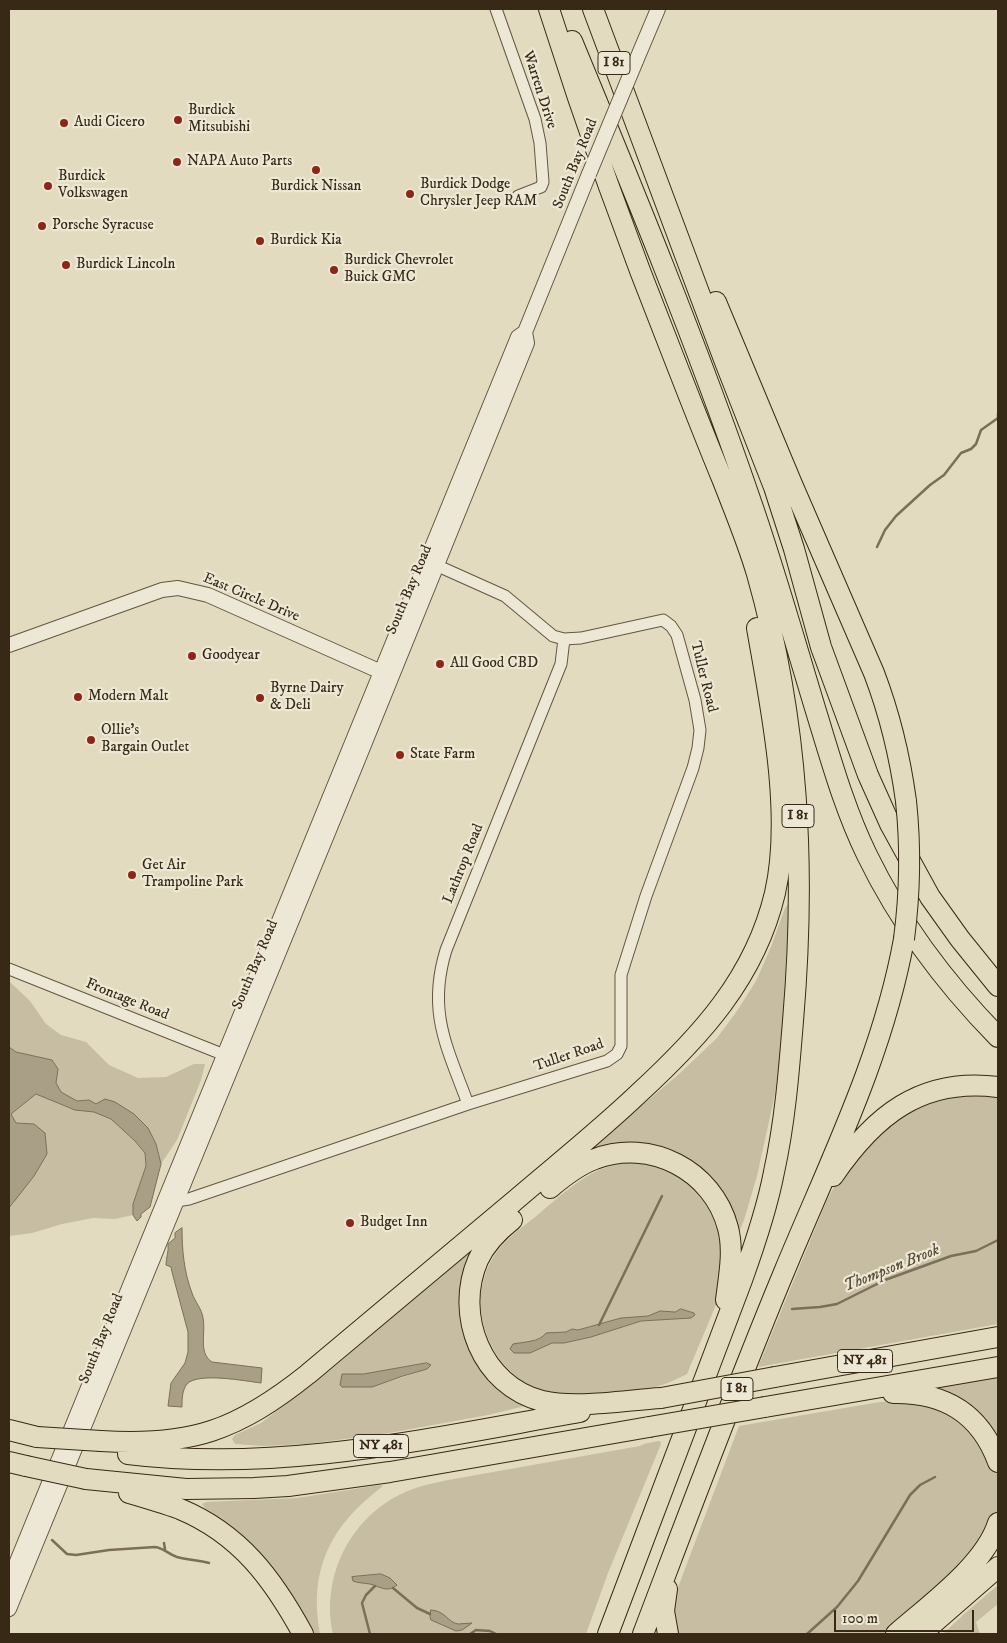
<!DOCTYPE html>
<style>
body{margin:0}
#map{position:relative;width:1007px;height:1643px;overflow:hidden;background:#e3dbbf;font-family:"IM FELL DW Pica",serif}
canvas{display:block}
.frame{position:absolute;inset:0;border:10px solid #382916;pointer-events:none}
.scale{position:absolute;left:834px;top:1610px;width:140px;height:22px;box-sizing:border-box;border:2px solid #382916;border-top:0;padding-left:6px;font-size:15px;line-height:18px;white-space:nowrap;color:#382916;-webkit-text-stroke:4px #ede8d5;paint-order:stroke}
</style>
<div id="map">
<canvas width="1007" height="1643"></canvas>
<div class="frame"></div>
<div class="scale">100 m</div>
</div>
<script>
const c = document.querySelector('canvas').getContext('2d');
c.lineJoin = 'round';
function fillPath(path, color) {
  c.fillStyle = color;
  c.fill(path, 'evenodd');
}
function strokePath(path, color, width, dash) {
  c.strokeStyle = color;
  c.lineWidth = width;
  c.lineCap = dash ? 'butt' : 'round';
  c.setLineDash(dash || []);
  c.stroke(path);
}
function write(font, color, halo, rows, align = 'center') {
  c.font = font + ' "IM FELL DW Pica",serif';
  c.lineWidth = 4.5;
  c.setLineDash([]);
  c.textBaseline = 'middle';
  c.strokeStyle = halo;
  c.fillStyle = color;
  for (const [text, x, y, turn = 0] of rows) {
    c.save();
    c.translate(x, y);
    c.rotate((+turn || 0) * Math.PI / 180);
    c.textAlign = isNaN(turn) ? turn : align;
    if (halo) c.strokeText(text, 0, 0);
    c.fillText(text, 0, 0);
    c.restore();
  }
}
fillPath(new Path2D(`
 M789 903V989L775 1094 757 1176 744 1220 735 1242 716 1188 705 1172 683 1158 594 1149 593 1147 679 1074 717 1038 737 1011 756 981 771 947 785 908Z
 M9 981 30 1001 46 1024 61 1035 86 1042 109 1065 138 1078 166 1077 194 1064H205L201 1080 177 1140 161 1164 156 1144 89 1100 77 1101 61 1092 56 1083 58 1069 52 1060 16 1052 9 1047Z
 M36 1094 75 1110 94 1112 111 1119 135 1141 145 1153 146 1166 133 1204V1215L115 1219 93 1218 62 1224 32 1233 9 1236V1208L14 1203 34 1124 16 1123 11 1114Z
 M998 1094V1324L758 1367 827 1200 835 1185 888 1122 943 1095Z
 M624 1163H648L685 1177 705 1196 726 1241 718 1300 687 1374C678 1378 669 1383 659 1386 623 1394 576 1401 539 1391 528 1388 516 1379 509 1370 480 1340 470 1293 494 1256 505 1238 525 1226 541 1212 559 1197 577 1180 599 1170 606 1167 616 1165 624 1163ZM681 1309 694 1313 695 1315 691 1318 641 1321 591 1337 564 1343H552L530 1353 533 1340 555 1333 566 1332 572 1329 578 1330 621 1318 648 1316 660 1311 675 1312Z
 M481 1241 464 1313 526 1403 525 1406 488 1415 389 1433 307 1444 263 1446 235 1444 232 1439 235 1435 261 1423 333 1368ZM427 1363V1369C404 1376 381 1387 357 1387L342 1374H363Z
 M998 1376V1440L941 1392 940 1389 942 1386Z
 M908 1399 926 1402 963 1421 996 1469 998 1480V1508L997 1516 967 1561 886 1634H677C673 1619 675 1605 677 1590L739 1426 880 1402Z
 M658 1441H660L661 1444 608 1573 586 1634H333C321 1579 348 1521 399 1495 422 1483 451 1480 476 1475 531 1465 585 1456 640 1446L644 1444Z
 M380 1485 383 1486C331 1525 308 1569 320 1634H313L296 1601 275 1572 239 1532 205 1508 202 1504 206 1502 297 1498Z
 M998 1585V1604L976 1622 980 1634H943L964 1614Z`), '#c6bda2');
const water = new Path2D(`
 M9 1047 16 1052 52 1060 58 1069 56 1083 61 1092 77 1101 89 1100 96 1104 105 1099 115 1102 134 1114 148 1128 156 1144 161 1164 150 1207 141 1214V1217L137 1221 133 1215V1204L146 1166 145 1153 135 1141 111 1119 94 1112 75 1110 36 1094 11 1114 16 1123 34 1124 45 1133 47 1154 34 1176 9 1208Z
 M182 1228C182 1250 184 1272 192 1293 195 1302 202 1309 203 1318 206 1333 198 1353 212 1362L262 1368 261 1383C245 1381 198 1372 187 1384 182 1390 182 1400 182 1407L168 1406 171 1383 185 1363 188 1352V1332L172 1272 171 1267 166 1265C166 1257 169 1252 168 1244L175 1238V1233Z
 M681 1309 694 1313 695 1315 691 1318 641 1321 591 1337 564 1343H552L530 1353H514L510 1349 513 1344C523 1342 540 1342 546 1333L566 1332 572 1329 578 1330 621 1318 648 1316 660 1311 675 1312Z
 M427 1363 431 1365 427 1369 403 1376 372 1387H342L340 1385 342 1374H363Z
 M381 1574 390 1578 397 1585C387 1593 381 1587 370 1584 364 1583 358 1583 353 1581L352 1577Z
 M431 1610C446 1611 447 1622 458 1624 463 1624 467 1623 472 1623L462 1630 456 1631 431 1620 430 1617Z`);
fillPath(water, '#a99e86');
strokePath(water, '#7c6f59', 1);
strokePath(new Path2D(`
 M877 547 885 530 896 516 930 485 944 475 961 453 971 449 976 444 981 430 998 418V414
 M792 1309 820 1307 837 1304 885 1280 951 1256 976 1251 998 1240
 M599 1325 662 1196
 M52 1540 67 1554 76 1555 109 1550 155 1547C164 1548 168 1554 177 1557 187 1560 198 1560 209 1563
 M164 1543 165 1549
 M393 1588 417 1608 430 1614
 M370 1634 362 1603 366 1595 375 1586
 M470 1634 476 1630 490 1631 496 1634
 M807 1634 837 1607 858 1581 910 1495 920 1485 935 1477`), '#7c6f59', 2.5);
const minor = new Path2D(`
 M496 9 535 119 540 143 543 182 541 187 518 196
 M9 969 232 1058
 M468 1104C447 1047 427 1012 446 950L561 664 564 639
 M170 1199 176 1201 189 1199 468 1104 607 1061 617 1054 621 1046V975L646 896 693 768 698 748 700 730 695 700 677 635 671 626 663 620 581 638 564 639 553 636 505 596 438 566`);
const tertiary = new Path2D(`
 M636 61 658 9
 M9 645 162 590 178 588 208 595 388 675
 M9 1581 518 337 525 332 589 174
 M9 1609 355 767 527 343 525 332`);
const motorway = new Path2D(`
 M549 9C586 126 628 243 674 358 690 399 706 440 723 481 735 512 748 543 757 574 799 722 806 869 793 1021 789 1071 785 1122 774 1172 767 1209 755 1244 742 1280L608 1634
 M593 9 725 362 774 487 794 549 821 647 868 775 890 824 930 897 960 939 998 986
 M572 41C634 191 696 342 749 496 775 570 796 646 819 721 833 767 846 812 867 855 900 923 945 983 998 1037
 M716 302 792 484 874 673C890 715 900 757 906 801
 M833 1176C874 1116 921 1077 998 1087
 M550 1188C563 1177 578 1165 595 1159 650 1138 713 1170 728 1228 734 1251 729 1276 726 1300
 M512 1220C498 1231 486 1243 478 1260 454 1315 482 1386 542 1401 576 1409 626 1400 661 1398
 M775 1377 998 1337
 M893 1393C944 1392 980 1413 998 1462
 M765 1407 998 1367
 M9 1430 37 1437
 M101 1441C191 1447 238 1430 308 1374 376 1317 444 1260 512 1203 554 1167 598 1132 638 1094 700 1037 755 978 775 893 793 814 771 708 757 628
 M128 1454C280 1473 431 1438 580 1412
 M9 1462 26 1466
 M86 1479 186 1489 254 1488 288 1486 390 1472 649 1427
 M129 1493C146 1498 163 1503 180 1509 240 1534 273 1579 303 1634
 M667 1589 664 1611 668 1634
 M643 1634C689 1513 734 1392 784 1272 829 1163 883 1056 904 939
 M896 1634C929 1605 985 1565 998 1523
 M921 1634 998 1567`);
strokePath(minor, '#635640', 13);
strokePath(tertiary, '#635640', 16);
strokePath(motorway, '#382916', 22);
strokePath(minor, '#ede8d5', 11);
strokePath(tertiary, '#ede8d5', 14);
strokePath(motorway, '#e3dbbf', 20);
const tertiaryBridge = new Path2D(`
 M589 174 636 61`);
const motorwayBridge = new Path2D(`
 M904 939C910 893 911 848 906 801
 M661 1398 775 1377
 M649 1427 765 1407
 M37 1437 101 1441
 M26 1466 86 1479`);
strokePath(tertiaryBridge, '#635640', 16, []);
strokePath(motorwayBridge, '#382916', 22, []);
strokePath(tertiaryBridge, '#ede8d5', 14);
strokePath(motorwayBridge, '#e3dbbf', 20);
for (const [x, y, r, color] of [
 [178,120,5,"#8f2418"],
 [64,123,5,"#8f2418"],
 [177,162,5,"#8f2418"],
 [316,170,5,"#8f2418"],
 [48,186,5,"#8f2418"],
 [410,194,5,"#8f2418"],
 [42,226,5,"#8f2418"],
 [260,241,5,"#8f2418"],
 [66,265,5,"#8f2418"],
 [334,270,5,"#8f2418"],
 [192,656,5,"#8f2418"],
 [440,664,5,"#8f2418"],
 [78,697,5,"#8f2418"],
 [260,698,5,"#8f2418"],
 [91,740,5,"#8f2418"],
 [400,755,5,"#8f2418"],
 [132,875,5,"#8f2418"],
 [350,1223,5,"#8f2418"]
]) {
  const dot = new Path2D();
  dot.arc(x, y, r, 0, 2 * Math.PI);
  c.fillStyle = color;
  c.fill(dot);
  strokePath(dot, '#ede8d5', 2);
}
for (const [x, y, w] of [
 [614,63,32],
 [798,816,32],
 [865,1361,55],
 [737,1389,32],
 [381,1446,55]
]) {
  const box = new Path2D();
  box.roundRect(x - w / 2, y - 11.5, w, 23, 4);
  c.fillStyle = '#ede8d5';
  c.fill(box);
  strokePath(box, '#382916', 1);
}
write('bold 14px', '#382916', null, [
 ["I 81",614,63],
 ["I 81",798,816],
 ["NY 481",865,1361],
 ["I 81",737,1389],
 ["NY 481",381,1446]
]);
write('15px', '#382916', '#ede8d5', [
 ["Warren Drive",539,90,72],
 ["South Bay Road",576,164,-68],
 ["South Bay Road",410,590,-67],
 ["East Circle Drive",251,598,23],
 ["Tuller Road",703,677,76],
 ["Lathrop Road",464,864,-68],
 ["South Bay Road",256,965,-67],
 ["Frontage Road",127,1000,22],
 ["Tuller Road",569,1056,-19],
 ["South Bay Road",102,1339,-68]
]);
write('15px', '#382916', '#ede8d5', [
 ["Burdick",188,111],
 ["Mitsubishi",188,128],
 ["Audi Cicero",74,123],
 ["NAPA Auto Parts",187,162],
 ["Burdick",58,177],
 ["Volkswagen",58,194],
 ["Burdick Dodge",420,185],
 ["Chrysler Jeep RAM",420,202],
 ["Burdick Nissan",316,187,"center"],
 ["Porsche Syracuse",52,226],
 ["Burdick Kia",270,241],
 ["Burdick Chevrolet",344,261],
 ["Buick GMC",344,278],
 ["Burdick Lincoln",76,265],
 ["Goodyear",202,656],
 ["All Good CBD",450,664],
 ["Byrne Dairy",270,689],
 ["& Deli",270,706],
 ["Modern Malt",88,697],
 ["Ollie's",101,731],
 ["Bargain Outlet",101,748],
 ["State Farm",410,755],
 ["Get Air",142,866],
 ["Trampoline Park",142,883],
 ["Budget Inn",360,1223]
], 'left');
write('italic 16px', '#5a4c38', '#ede8d5', [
 ["Thompson Brook",892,1269,-22]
]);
</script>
